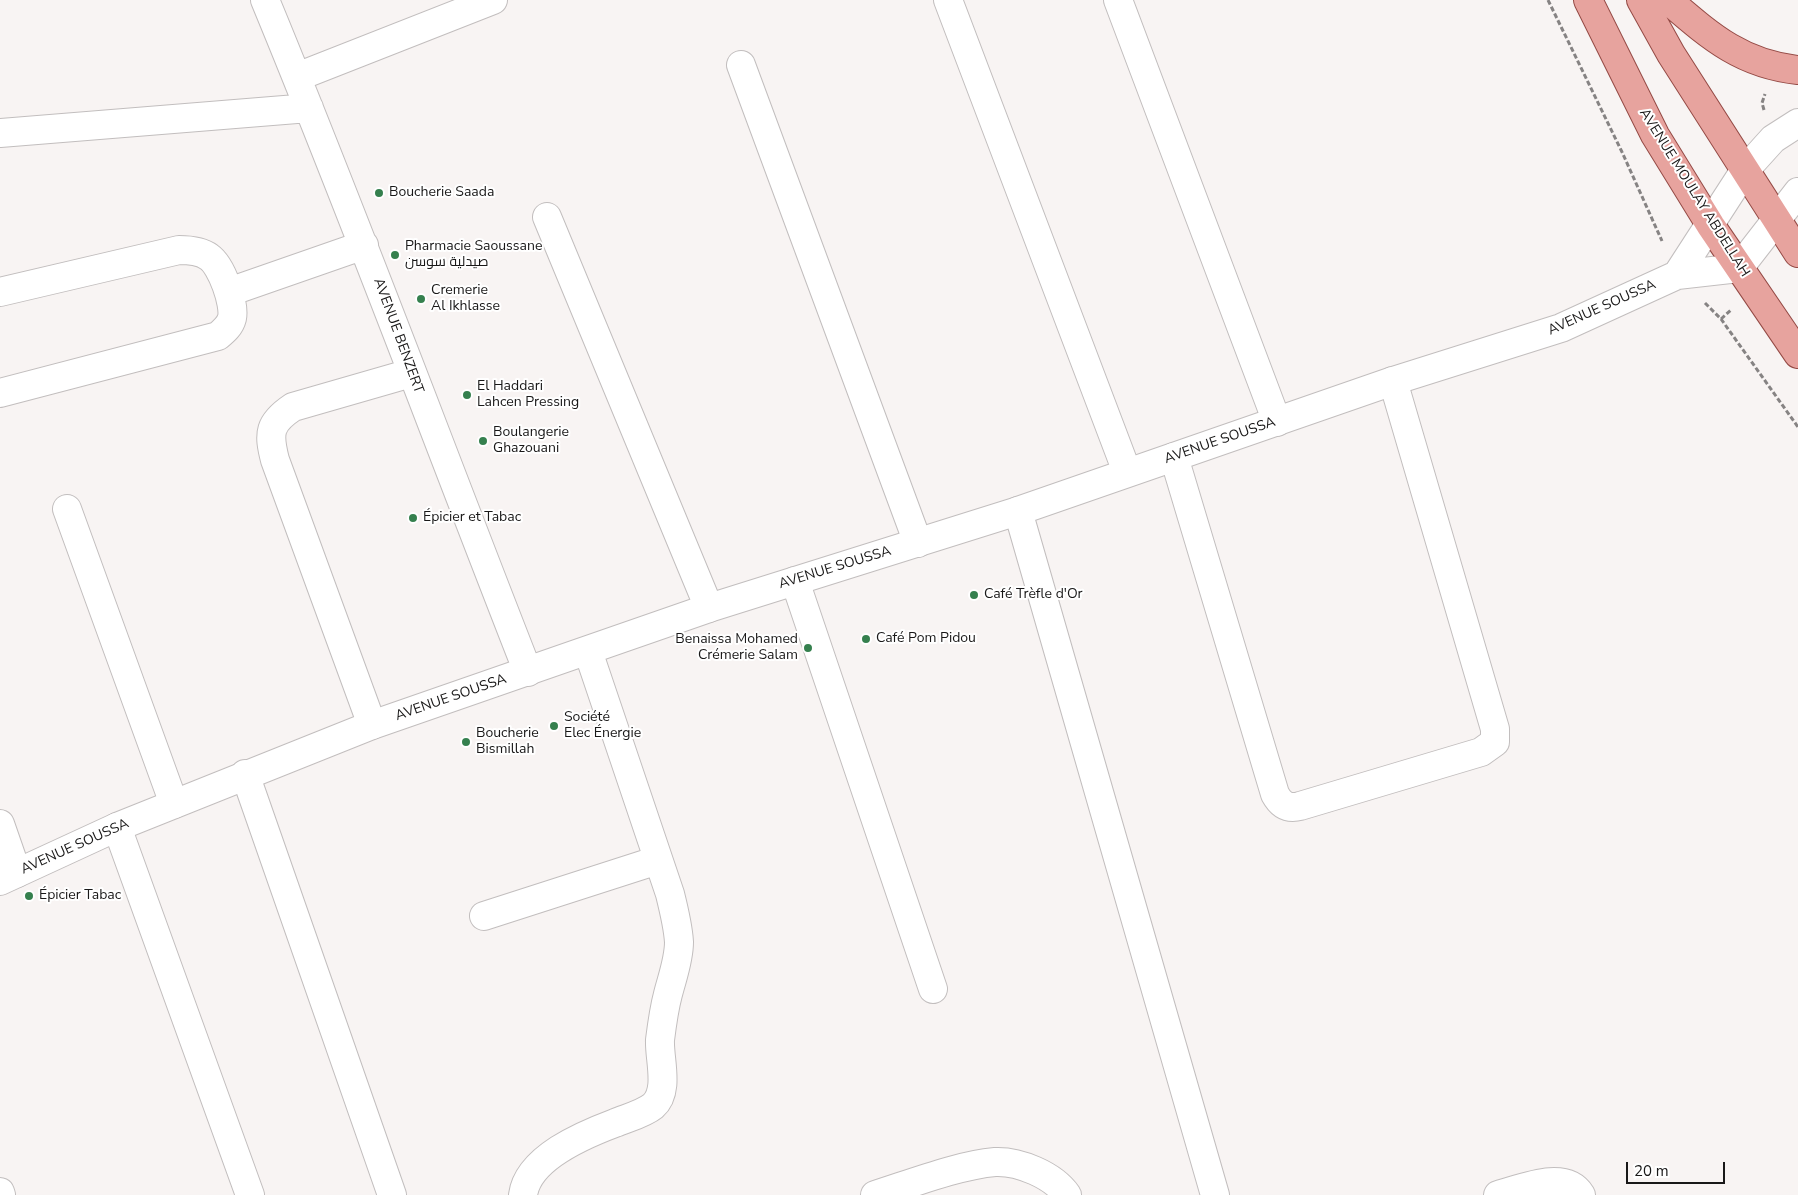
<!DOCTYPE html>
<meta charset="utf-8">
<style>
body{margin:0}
#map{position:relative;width:1798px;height:1195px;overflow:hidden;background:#f8f4f3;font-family:"Nunito Sans",sans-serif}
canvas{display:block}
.scale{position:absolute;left:1626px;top:1162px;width:99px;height:22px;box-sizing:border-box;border:2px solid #191818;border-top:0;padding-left:6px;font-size:15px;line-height:18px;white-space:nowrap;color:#191818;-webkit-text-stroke:4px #fff;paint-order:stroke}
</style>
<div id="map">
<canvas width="1798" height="1195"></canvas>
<div class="scale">20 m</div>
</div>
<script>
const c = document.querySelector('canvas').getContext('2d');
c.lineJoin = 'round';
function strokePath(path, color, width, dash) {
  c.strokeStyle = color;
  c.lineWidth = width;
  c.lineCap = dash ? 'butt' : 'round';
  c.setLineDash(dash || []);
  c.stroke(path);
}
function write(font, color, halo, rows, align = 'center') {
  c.font = font + ' "Nunito Sans",Cairo,sans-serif';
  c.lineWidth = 4;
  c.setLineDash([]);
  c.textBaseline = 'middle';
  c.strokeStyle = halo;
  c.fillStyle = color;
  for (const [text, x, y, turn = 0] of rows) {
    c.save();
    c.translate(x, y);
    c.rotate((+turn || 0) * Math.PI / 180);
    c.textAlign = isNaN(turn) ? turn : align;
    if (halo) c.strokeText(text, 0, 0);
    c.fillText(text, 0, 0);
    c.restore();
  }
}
const minor = new Path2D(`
 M265 0C357 222 440 448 528 672
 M948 0 1127 472
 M1118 0 1277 422
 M741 65 918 543
 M297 77 493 0
 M0 133 309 108
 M547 217 709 608
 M0 292 179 250C189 250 201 251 209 257 222 266 235 304 232 318 230 326 224 331 218 336L0 393
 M229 292 364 245
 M1174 457 1275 794C1281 805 1288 809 1300 806L1481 752 1495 742V729L1393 381
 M67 509 174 804
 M1018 511 1215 1195
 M795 581 933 989
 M372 725 275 460C268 433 269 423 293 407L411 373
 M245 774 392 1195
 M0 824 17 873
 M117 827 250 1195
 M484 916 658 860
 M0 1192 1 1195
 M523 1195C528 1158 583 1135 615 1123 627 1118 643 1114 653 1106 670 1091 659 1059 660 1040 662 1024 664 1009 668 994 672 978 679 960 679 942 678 926 674 910 670 894L588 651
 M875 1195C910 1184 959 1165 995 1162 1019 1161 1053 1175 1067 1195
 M1498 1195C1521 1189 1565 1169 1581 1195`);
const tertiary = new Path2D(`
 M1677 275 1745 170 1773 139 1798 123
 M0 881 117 827 372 725 709 608 1018 511 1393 381 1561 328 1677 275 1739 268 1798 192`);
const primary = new Path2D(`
 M1588 0 1655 135 1711 226 1798 354
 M1641 0 1671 54 1798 253
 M1668 0C1710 36 1741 64 1798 70`);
strokePath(minor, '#c2bebe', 30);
strokePath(tertiary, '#c2bebe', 30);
strokePath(primary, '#944a45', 30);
strokePath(new Path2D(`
 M1548 0 1622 152 1662 241
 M1764 110 1762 103 1765 94
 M1705 303 1721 319 1798 427
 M1721 319 1731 310`), '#868383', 3, [5, 2.5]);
strokePath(minor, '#fff', 28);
strokePath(tertiary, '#fff', 28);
strokePath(primary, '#e7a39e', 28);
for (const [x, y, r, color] of [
 [379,193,5,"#35804e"],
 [395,255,5,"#35804e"],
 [421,299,5,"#35804e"],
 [467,395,5,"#35804e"],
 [483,441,5,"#35804e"],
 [413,518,5,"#35804e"],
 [974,595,5,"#35804e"],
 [866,639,5,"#35804e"],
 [808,648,5,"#35804e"],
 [554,726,5,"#35804e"],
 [466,742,5,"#35804e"],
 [29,896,5,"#35804e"]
]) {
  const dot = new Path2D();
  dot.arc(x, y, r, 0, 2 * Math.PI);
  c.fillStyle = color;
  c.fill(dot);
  strokePath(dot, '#fff', 2);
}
write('14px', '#191818', '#fff', [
 ["Boucherie Saada",389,193],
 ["Pharmacie Saoussane",405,247],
 ["صيدلية سوسن",405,263],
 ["Cremerie",431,291],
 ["Al Ikhlasse",431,307],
 ["El Haddari",477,387],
 ["Lahcen Pressing",477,403],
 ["Boulangerie",493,433],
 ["Ghazouani",493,449],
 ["Épicier et Tabac",423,518],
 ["Café Trèfle d'Or",984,595],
 ["Café Pom Pidou",876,639],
 ["Benaissa Mohamed",798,640,"right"],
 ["Crémerie Salam",798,656,"right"],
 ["Société",564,718],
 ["Elec Énergie",564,734],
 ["Boucherie",476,734],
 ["Bismillah",476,750],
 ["Épicier Tabac",39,896]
], 'left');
write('14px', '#191818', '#fff', [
 ["AVENUE MOULAY ABDELLAH",1694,193,58],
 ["AVENUE SOUSSA",1602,308,-24],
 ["AVENUE BENZERT",398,336,70],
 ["AVENUE SOUSSA",1220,441,-19],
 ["AVENUE SOUSSA",835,568,-17],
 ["AVENUE SOUSSA",451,698,-19],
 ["AVENUE SOUSSA",75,847,-24]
]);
</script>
